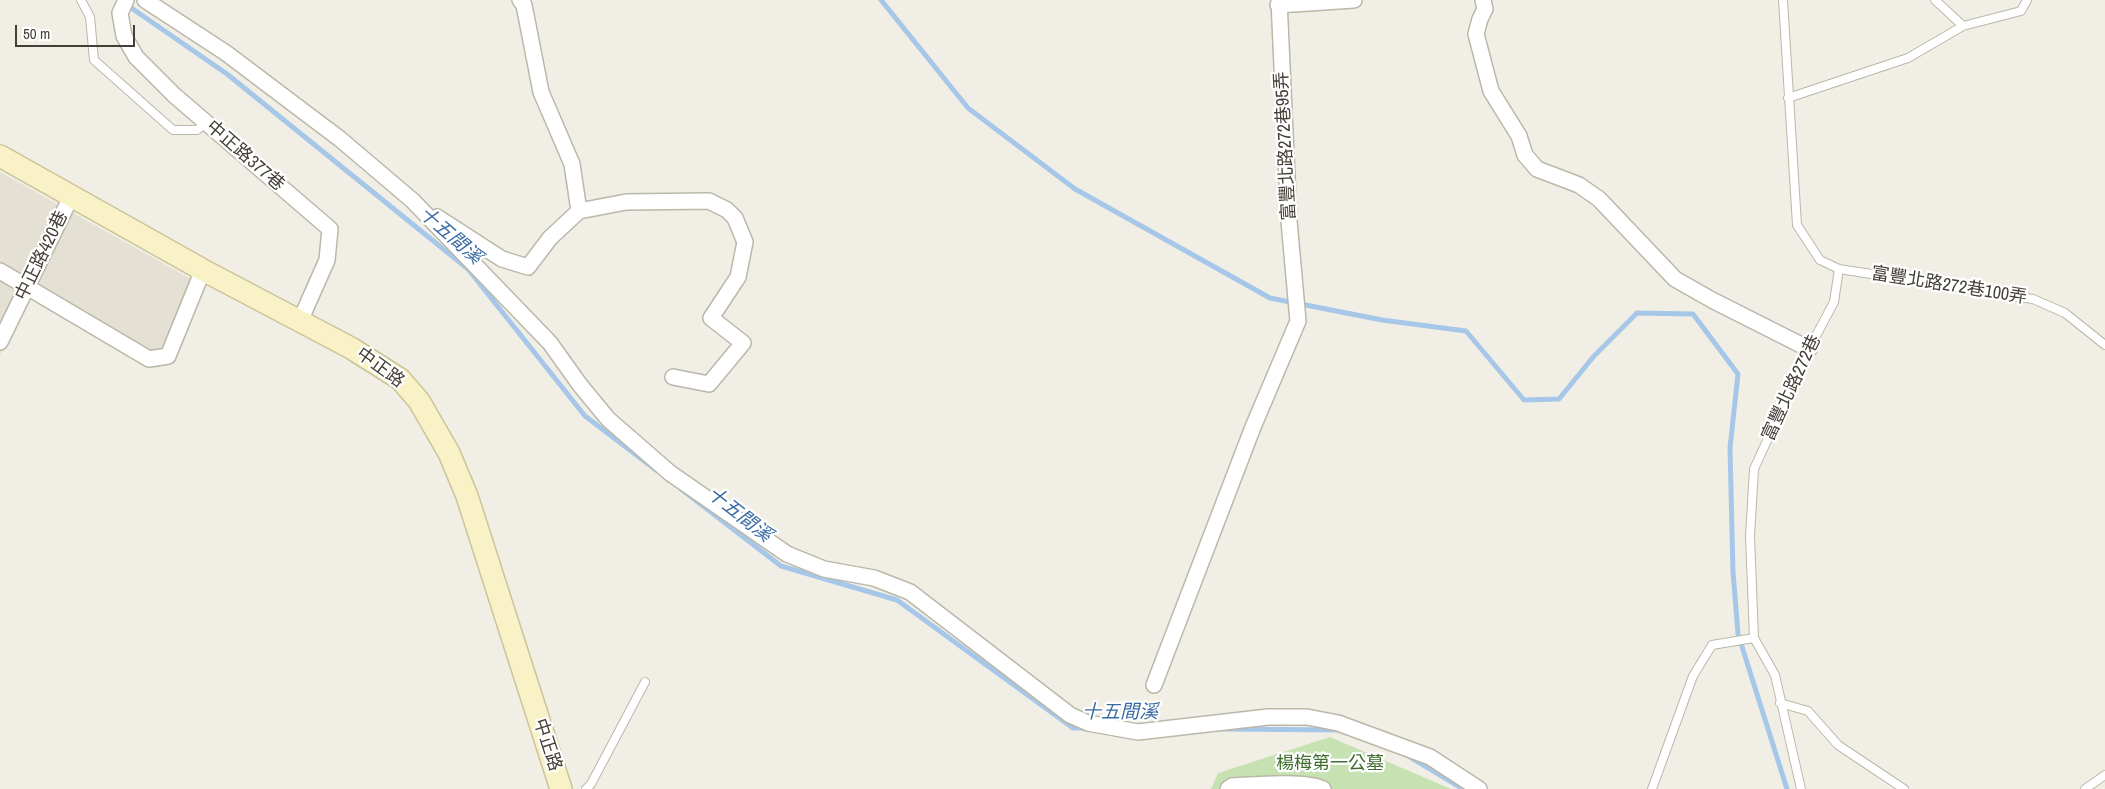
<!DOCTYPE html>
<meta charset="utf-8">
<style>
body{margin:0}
#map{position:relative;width:2105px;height:789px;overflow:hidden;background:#f1efe5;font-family:"Archivo Narrow",sans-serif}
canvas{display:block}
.scale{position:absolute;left:15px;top:25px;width:120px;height:22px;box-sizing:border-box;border:2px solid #433f36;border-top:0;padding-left:6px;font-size:15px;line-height:18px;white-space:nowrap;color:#433f36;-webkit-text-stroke:4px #fff;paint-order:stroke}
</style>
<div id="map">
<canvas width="2105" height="789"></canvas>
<div class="scale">50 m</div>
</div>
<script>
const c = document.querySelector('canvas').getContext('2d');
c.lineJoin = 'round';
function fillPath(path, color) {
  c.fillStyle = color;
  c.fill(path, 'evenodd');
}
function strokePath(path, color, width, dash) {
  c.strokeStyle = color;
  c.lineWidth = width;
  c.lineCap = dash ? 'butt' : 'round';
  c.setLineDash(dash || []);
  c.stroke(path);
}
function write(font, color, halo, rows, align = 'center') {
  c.font = font + ' "Archivo Narrow","Noto Sans TC",sans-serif';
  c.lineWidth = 4.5;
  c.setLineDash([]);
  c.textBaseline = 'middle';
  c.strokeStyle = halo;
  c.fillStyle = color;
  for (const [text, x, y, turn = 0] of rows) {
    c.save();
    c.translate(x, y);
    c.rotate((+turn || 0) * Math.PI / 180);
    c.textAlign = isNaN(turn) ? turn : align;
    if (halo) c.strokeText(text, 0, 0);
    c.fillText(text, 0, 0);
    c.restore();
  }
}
fillPath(new Path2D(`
 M0 172 205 287 158 369 30 297 0 355Z`), '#e4e1d4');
fillPath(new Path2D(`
 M1330 737 1451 789H1211L1218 773Z`), '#c7e2b2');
strokePath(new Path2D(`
 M881 0 968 108 1075 189 1270 298 1382 320 1466 331 1524 400 1559 399 1594 356 1637 313 1693 314 1738 374 1730 448 1733 572 1738 634 1787 789
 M127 5 227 74 468 269 585 416 656 470
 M681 489 781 566 897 600 1073 728H1087
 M1223 729 1339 730
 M1410 757 1463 789`), '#a7c7e8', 5);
const lane = new Path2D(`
 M81 0 90 17 94 60 173 130H197L206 123
 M1783 0 1797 225 1820 260 1839 269 1834 302 1809 349 1754 469 1750 536 1754 638 1775 675 1801 789
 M1935 0 1963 26
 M1788 98 1908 58 1963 26 2021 11 2027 0
 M1839 269 2033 299 2065 313 2105 345
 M1780 703 1808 711 1838 745 1904 789
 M586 789 591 784 645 682
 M1652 789 1693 676 1712 645 1754 638
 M2085 789 2105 775`);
const street = new Path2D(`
 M126 0 120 13 124 36 136 57 174 95 330 229 327 260 300 321
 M145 0 226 53 340 139 413 201 550 343 580 385 608 419 670 473 787 554 824 569 874 578 910 592 1070 715 1088 723 1138 732 1268 717H1307L1338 723 1430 757 1479 789
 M520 0 524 5 541 92 572 164 579 211
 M1483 0 1485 9 1480 19 1476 34 1491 91 1519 136 1525 155 1537 169 1579 185 1599 199 1675 279 1712 300 1809 349
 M1278 5 1354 0
 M437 217 502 259 528 267 550 238 579 211 626 202 709 201 727 210 735 218 745 242 738 277 711 318 743 343 709 384 673 377
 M0 271 149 359 168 356 203 270
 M0 342 71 197
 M1154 685 1253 427 1298 321 1289 221 1279 0
 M1228 789 1232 786C1253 785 1305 780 1323 789`);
const secondary = new Path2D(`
 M0 156 203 270 351 348 400 379 419 401 449 453 467 496 561 789`);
strokePath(lane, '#bbb7a9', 10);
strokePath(street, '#bbb7a9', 18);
strokePath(secondary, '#ccc499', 24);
strokePath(lane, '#fff', 8);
strokePath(street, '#fff', 15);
strokePath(secondary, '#f9f2c7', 21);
write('18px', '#433f36', '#fff', [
 ["富豐北路272巷95弄",1286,146,-93],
 ["中正路377巷",245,156,41],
 ["中正路420巷",42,256,-64],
 ["富豐北路272巷100弄",1949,286,9],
 ["中正路",380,368,36],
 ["富豐北路272巷",1792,388,-65],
 ["中正路",547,745,72]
]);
write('18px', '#406e2f', '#fff', [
 ["楊梅第一公墓",1330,764]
]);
write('italic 19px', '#3a6ca4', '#fff', [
 ["十五間溪",450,236,41],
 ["十五間溪",739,515,38],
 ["十五間溪",1120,713]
]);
</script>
